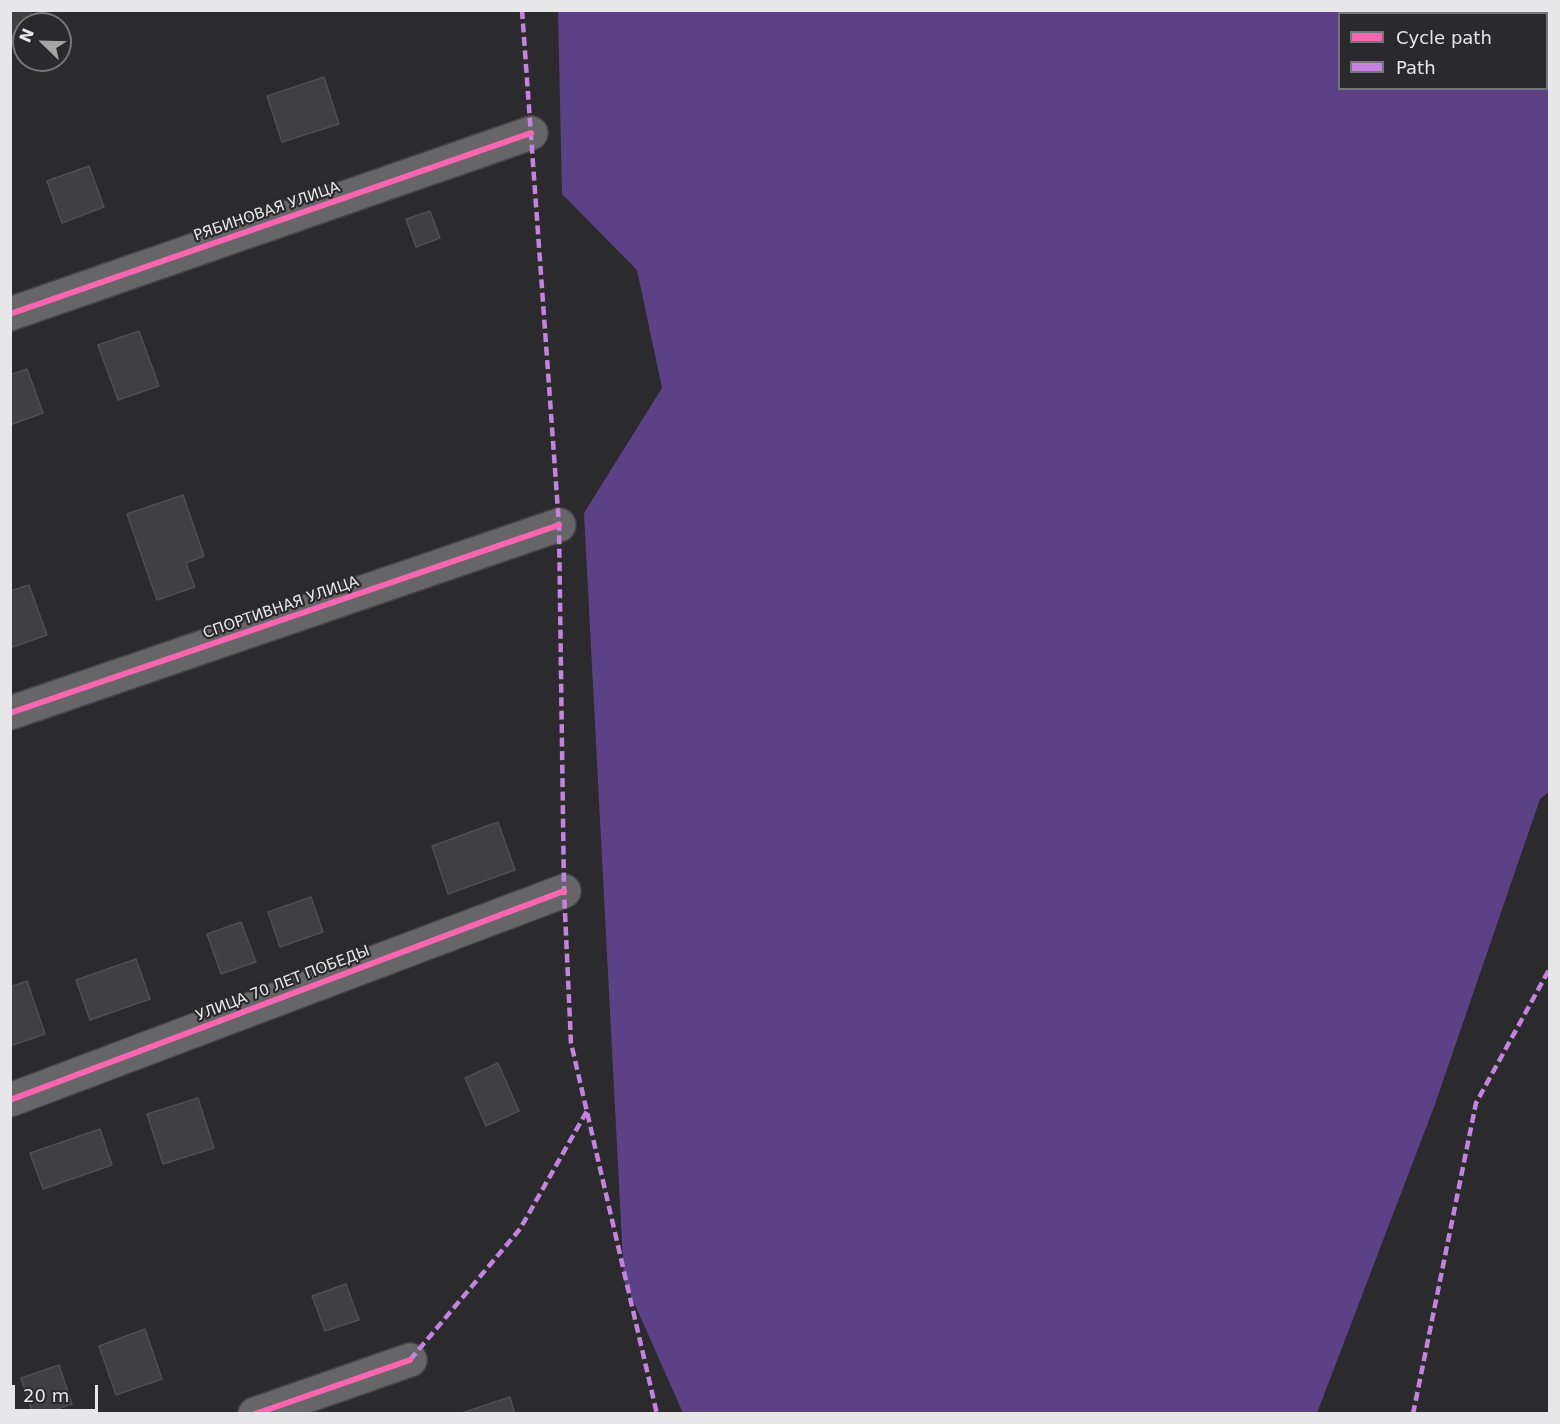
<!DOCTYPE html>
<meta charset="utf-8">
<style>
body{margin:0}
#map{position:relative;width:1560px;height:1424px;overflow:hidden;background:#2b2a2c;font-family:"DejaVu Sans",sans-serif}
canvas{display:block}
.frame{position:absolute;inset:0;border:12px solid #e7e6e8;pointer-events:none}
.legend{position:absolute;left:1338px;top:12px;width:210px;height:78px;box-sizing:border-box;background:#2a292d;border:2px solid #767578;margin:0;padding:8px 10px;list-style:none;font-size:18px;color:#e7e6e8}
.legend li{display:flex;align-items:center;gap:12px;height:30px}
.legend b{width:30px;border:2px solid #767578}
.north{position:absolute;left:12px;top:12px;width:60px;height:60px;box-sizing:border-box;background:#2a292d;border:2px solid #767578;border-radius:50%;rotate:293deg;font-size:16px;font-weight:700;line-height:24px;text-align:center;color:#e7e6e8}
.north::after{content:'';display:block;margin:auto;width:21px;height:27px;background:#a5a4a6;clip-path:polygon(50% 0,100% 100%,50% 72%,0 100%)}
.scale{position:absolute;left:12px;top:1385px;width:86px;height:27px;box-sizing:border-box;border:3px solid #e7e6e8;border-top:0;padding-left:8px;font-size:18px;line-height:21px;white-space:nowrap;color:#e7e6e8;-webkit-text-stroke:4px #2a292d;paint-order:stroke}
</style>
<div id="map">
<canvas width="1560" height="1424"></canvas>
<div class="frame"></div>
<ul class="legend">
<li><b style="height:8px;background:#f766af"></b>Cycle path</li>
<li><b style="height:8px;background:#c483df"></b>Path</li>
</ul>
<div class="north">N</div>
<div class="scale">20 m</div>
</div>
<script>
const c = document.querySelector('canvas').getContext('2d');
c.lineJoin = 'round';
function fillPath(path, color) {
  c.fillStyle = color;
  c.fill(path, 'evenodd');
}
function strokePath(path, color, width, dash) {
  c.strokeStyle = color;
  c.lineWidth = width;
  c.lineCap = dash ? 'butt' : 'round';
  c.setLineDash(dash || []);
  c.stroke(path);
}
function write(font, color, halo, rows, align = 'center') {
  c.font = font + ' "DejaVu Sans",sans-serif';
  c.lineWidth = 4.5;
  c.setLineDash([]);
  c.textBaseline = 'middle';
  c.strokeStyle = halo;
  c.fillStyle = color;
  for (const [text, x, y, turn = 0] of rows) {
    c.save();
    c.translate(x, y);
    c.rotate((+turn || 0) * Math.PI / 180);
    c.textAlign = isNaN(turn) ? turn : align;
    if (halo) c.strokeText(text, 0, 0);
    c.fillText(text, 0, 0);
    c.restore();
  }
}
fillPath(new Path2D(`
 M558 11H1549V792L1540 799 1434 1107 1317 1413H683L624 1280 584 513 662 388 637 270 562 194ZM1340 14H1546V88H1340Z`), '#5d4187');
const building = new Path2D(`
 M10 10H30L34 24H24V33L10 38Z
 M324 77 339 124 282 142 267 96Z
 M89 166 104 207 62 223 47 181Z
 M430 211 440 238 416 247 406 219Z
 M139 331 159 386 118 400 98 345Z
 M27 369 43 413 10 425V375Z
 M183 495 204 556 186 563 195 587 157 600 127 514Z
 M29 585 47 635 10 648V591Z
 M498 822 515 870 448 894 432 846Z
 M311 897 323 932 280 947 268 912Z
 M241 922 256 962 221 974 207 934Z
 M136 959 150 999 90 1020 76 980Z
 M27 981 45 1034 10 1046V987Z
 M498 1063 519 1111 486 1126 465 1078Z
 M198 1098 214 1148 163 1164 147 1114Z
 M100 1129 112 1165 43 1189 30 1153Z
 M346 1284 359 1320 325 1331 312 1296Z
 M145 1329 162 1379 116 1395 99 1346Z
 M59 1365 72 1404 43 1414H33L21 1378Z
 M510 1397 515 1414H463L462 1413Z`);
fillPath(building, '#403f41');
strokePath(building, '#4f4f50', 1.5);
const street = new Path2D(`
 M10 314 531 133
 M10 713 559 525
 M10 1100 564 891
 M255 1414 410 1360`);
strokePath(street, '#464547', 36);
strokePath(street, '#666668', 33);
strokePath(new Path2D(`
 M522 10 559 525 564 891 571 1043 657 1414
 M410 1360 520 1229 587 1111
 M1413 1414 1476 1103 1550 968`), '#c483df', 4.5, [9, 4.5]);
strokePath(new Path2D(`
 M10 314 531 133
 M10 713 559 525
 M10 1100 564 891
 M255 1414 410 1360`), '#f766af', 6);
write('15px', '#e7e6e8', '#2a292d', [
 ["РЯБИНОВАЯ УЛИЦА",267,212,-19],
 ["СПОРТИВНАЯ УЛИЦА",281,608,-19],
 ["УЛИЦА 70 ЛЕТ ПОБЕДЫ",283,984,-21]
]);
</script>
